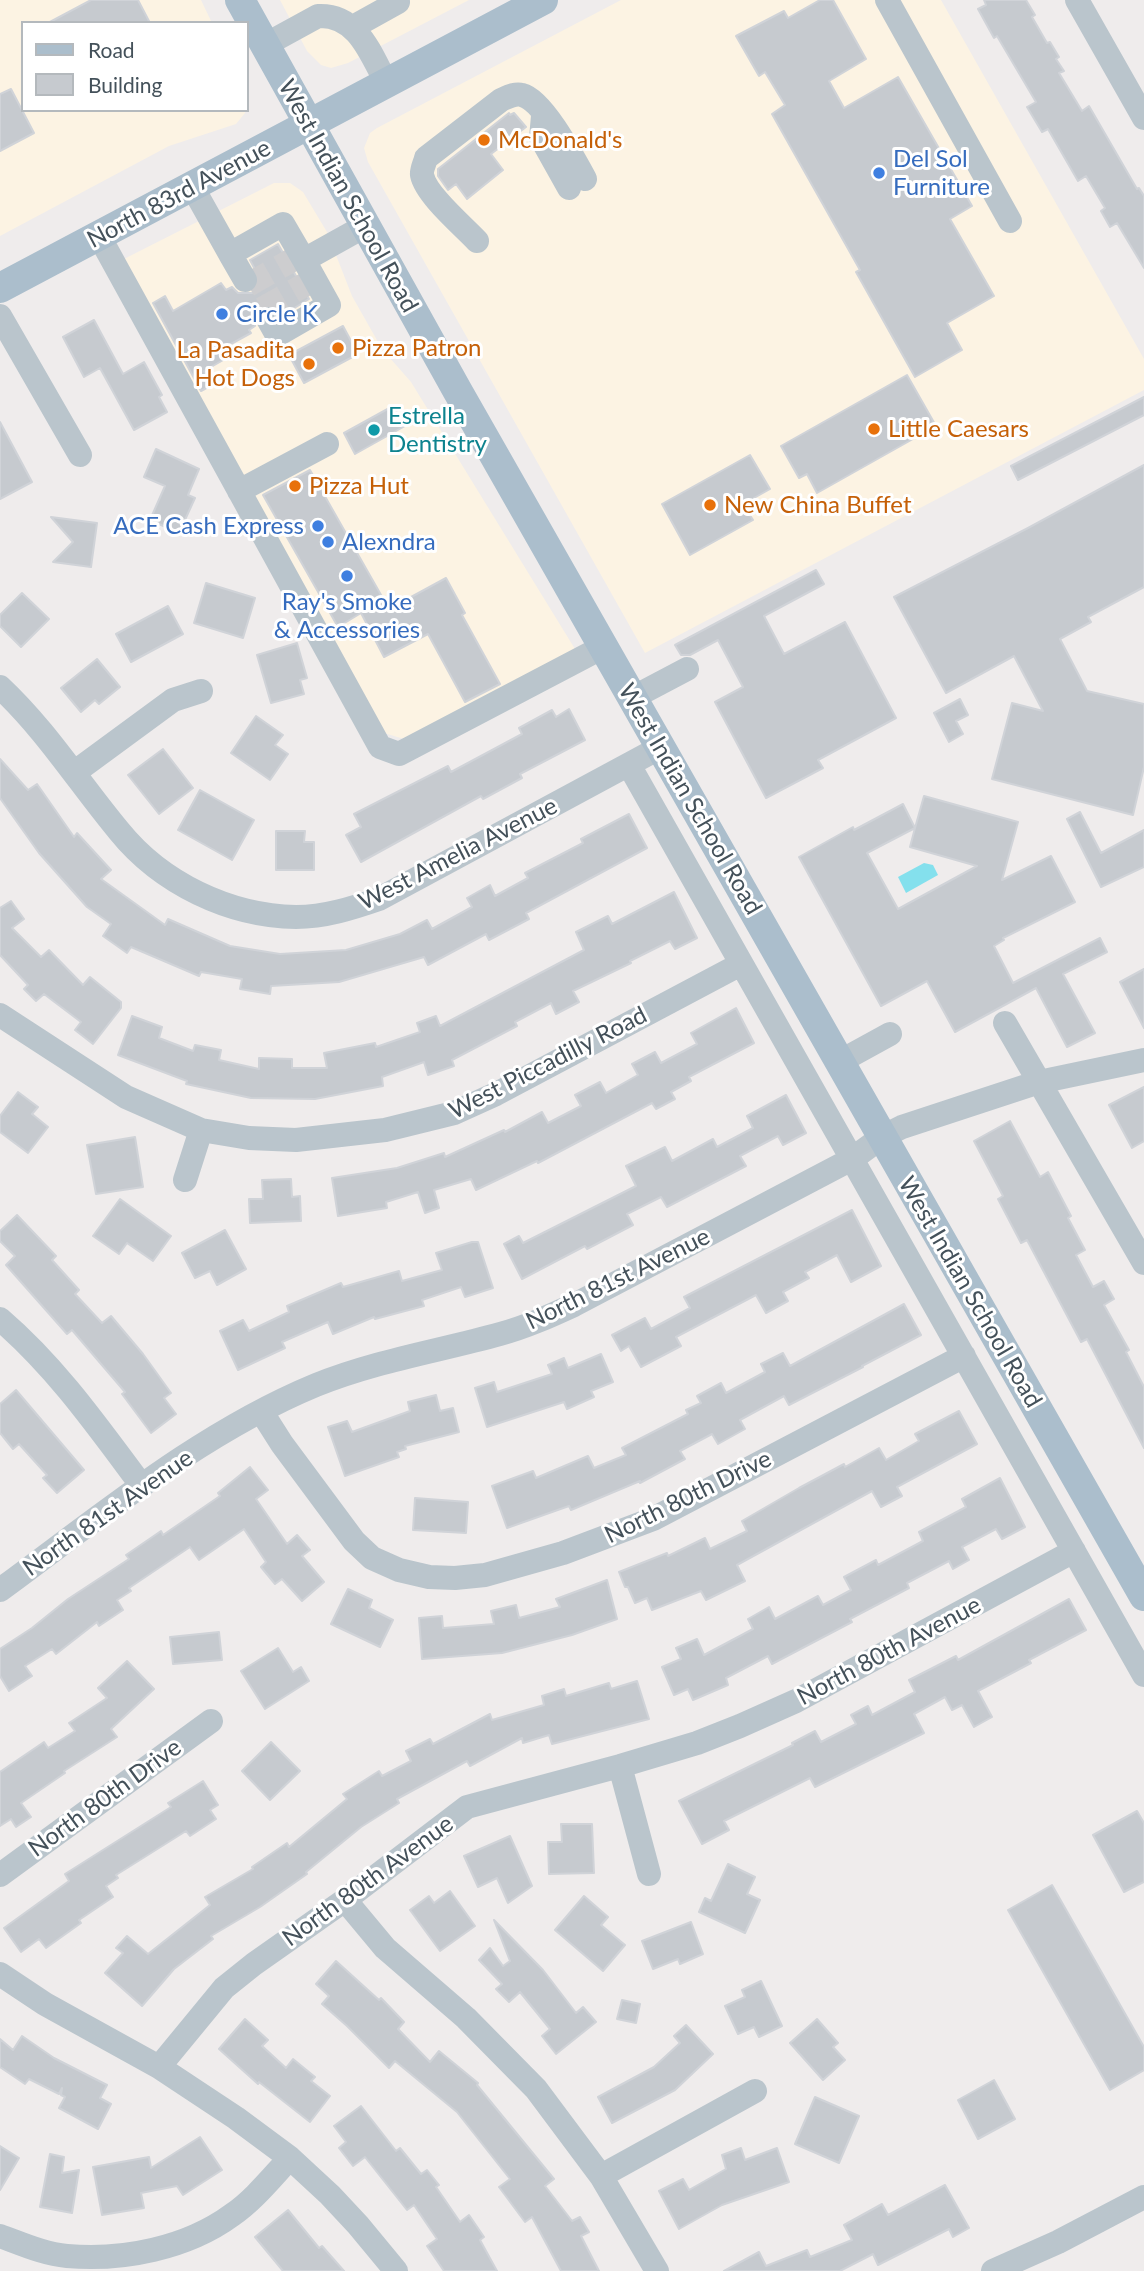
<!DOCTYPE html>
<style>
body{margin:0}
#map{position:relative;width:1144px;height:2271px;overflow:hidden;background:#efecec;font-family:Lato,sans-serif}
canvas{display:block}
.legend{position:absolute;left:21px;top:21px;width:228px;height:91px;box-sizing:border-box;background:#fff;border:2px solid #b4b9bd;margin:0;padding:9px 12px;list-style:none;font-size:21px;color:#44515a}
.legend li{display:flex;align-items:center;gap:14px;height:35px}
.legend b{width:35px;border:2px solid #b4b9bd}
</style>
<div id="map">
<canvas width="1144" height="2271"></canvas>
<ul class="legend">
<li><b style="height:9px;background:#abbecc"></b>Road</li>
<li><b style="height:19px;background:#c6cacf"></b>Building</li>
</ul>
</div>
<script>
const c = document.querySelector('canvas').getContext('2d');
c.lineJoin = 'round';
function fillPath(path, color) {
  c.fillStyle = color;
  c.fill(path, 'evenodd');
}
function strokePath(path, color, width, dash) {
  c.strokeStyle = color;
  c.lineWidth = width;
  c.lineCap = dash ? 'butt' : 'round';
  c.setLineDash(dash || []);
  c.stroke(path);
}
function write(font, color, halo, rows, align = 'center') {
  c.font = font + ' Lato,sans-serif';
  c.lineWidth = 6;
  c.setLineDash([]);
  c.textBaseline = 'middle';
  c.strokeStyle = halo;
  c.fillStyle = color;
  for (const [text, x, y, turn = 0] of rows) {
    c.save();
    c.translate(x, y);
    c.rotate((+turn || 0) * Math.PI / 180);
    c.textAlign = isNaN(turn) ? turn : align;
    if (halo) c.strokeText(text, 0, 0);
    c.fillText(text, 0, 0);
    c.restore();
  }
}
fillPath(new Path2D(`
 M0 0H201L212 23H23V110H246L245 113 236 124 169 146 0 236Z
 M280 0H469L348 63 331 68 321 65 307 51Z
 M621 0H941L1144 359V390L645 653 368 162 364 148 370 133 377 128Z
 M274 183H290L303 192 327 232 352 296 382 349 411 382 575 649 404 739 384 733 120 261Z`), '#fcf3e3');
fillPath(new Path2D(`
 M924 863 933 865 938 875 906 893 898 877Z`), '#84e0ed');
const building = new Path2D(`
 M91 0H138L150 23H48Z
 M820 0H833L866 59 829 81 844 108 898 77 972 206 950 219 994 296 947 323 962 350 915 377 856 272 860 270 772 114 785 105 765 72 759 76 736 36 784 11 788 18Z
 M984 0H1026L1035 15 1032 17 1047 43 1050 42 1059 57 1056 59 1064 71 1059 73 1082 111 1089 106 1137 189 1139 188 1144 196V268L1117 223 1110 227 1101 211 1105 208 1086 176 1078 181 1048 129 1042 132 1027 107 1036 102 997 36 994 38 978 9 986 5Z
 M11 89 34 133 0 151V94Z
 M509 113 510 115 514 113 526 127 491 154 503 170 467 199 456 184 448 190 438 176V169Z
 M278 244 309 299 283 315 275 306 267 304 260 306 255 312V326L249 330 251 333 220 350 225 359 204 371 212 385 201 391 153 303 165 296 173 311 221 283 226 290 232 287 238 293H252L258 287 260 279 250 260Z
 M94 320 123 374 144 362 162 395 159 397 167 412 134 430 100 368 84 377 63 337Z
 M343 326 358 354 304 383 289 355Z
 M907 375 936 426 817 493 807 474 799 478 781 446Z
 M1144 397V415L1018 480 1011 466Z
 M393 406 405 426 355 454 344 433Z
 M0 422 32 482 0 499Z
 M156 449 199 469 188 495 195 498 179 533 150 520 165 486 144 477Z
 M750 455 770 489 754 498 759 506 748 512 753 520 690 555 662 504Z
 M1144 465V587L1088 617 1091 622 1060 639 1087 691 1144 704V767L1133 815 992 779 1012 703 1043 711 1014 656 946 693 894 597 1028 528Z
 M310 470 389 609 446 578 465 613 462 615 500 684 465 702 428 634 384 657 361 613 338 627 263 495Z
 M51 517 97 523 91 567 53 562 73 542Z
 M816 570 824 584 764 616 784 654 845 622 896 718 818 760 823 768 766 798 715 702 743 687 718 640 690 655H681L675 645Z
 M206 583 255 598 243 638 194 623Z
 M22 593 49 619 21 647 0 626V615Z
 M168 606 183 634 131 662 116 634Z
 M297 643 307 678 300 680 304 694 271 703 257 655Z
 M97 659 120 687 99 704 95 700 81 712 61 688Z
 M960 699 968 715 956 721 963 734 949 742 934 713Z
 M569 709 585 740 520 774 522 778 483 799 481 796 361 862 346 835 361 827 354 814 448 766 451 772 522 734 519 728 552 710 556 717Z
 M256 716 283 735 275 745 288 754 270 780 231 753Z
 M163 749 193 788 159 814 128 775Z
 M0 759 28 790 37 784 74 837 77 833 111 870 101 879 165 925 168 919 230 946 280 954 346 950 400 934 427 920 432 929 472 907 467 898 490 885 495 896 528 878 525 873 583 843 581 839 629 814 647 848 526 913 529 919 489 940 486 934 428 965 424 957 339 982 271 986 270 994 240 989 242 979 201 972 199 976 131 947 127 953 103 936 111 924 87 907 39 853 0 798Z
 M200 790 254 820 232 860 178 830Z
 M924 796 1018 822 1002 880 1051 856 1075 902 1003 938 1004 940 994 946 1013 983 1100 938 1107 952 1063 974 1095 1033 1067 1047 1036 988 955 1032 927 981 881 1006 799 857 853 827 854 830 903 804 915 828ZM915 828 910 847 977 866 898 909 867 853Z
 M1080 812 1101 853 1144 830V867L1101 887 1067 819Z
 M276 831H305L304 842H314V870H276Z
 M674 892 697 938 675 949 670 941 630 961 631 963 573 991 579 1002 556 1014 551 1003 515 1022 517 1026 452 1060 454 1066 428 1075 424 1062 382 1077 383 1086 315 1099 251 1098 186 1084 187 1081 118 1055 132 1016 162 1027 159 1038 193 1051 195 1045 221 1050 219 1060 259 1069V1058L292 1059V1068H327L324 1053 375 1043 376 1047 420 1032 417 1023 436 1016 440 1026 584 950 576 932 608 916 612 924Z
 M11 901 24 919 12 928 41 957 49 950 83 985 90 977 121 1002V1008L93 1044 75 1030 81 1022 44 994 36 1001 24 989 28 985 0 955V908Z
 M1144 969V1028L1120 982Z
 M736 1008 754 1043 689 1077 691 1081 671 1092 675 1099 656 1109 652 1103 538 1163 537 1161 476 1190 471 1179 434 1190 439 1208 425 1213 418 1192 386 1202 387 1208 338 1216 332 1178 397 1168 444 1153 445 1157 504 1130 505 1132 542 1112 548 1123 581 1106 575 1095 600 1082 606 1093 638 1075 632 1064 655 1052 661 1063 697 1044 691 1033Z
 M1144 1087V1141L1132 1148 1109 1105Z
 M18 1092 38 1107 32 1114 48 1127 28 1153 0 1132V1116Z
 M786 1095 806 1133 783 1145 778 1136 740 1156 746 1166 667 1207 661 1197 627 1214 633 1225 587 1249 585 1246 522 1279 504 1244 519 1236 523 1243 636 1186 626 1166 665 1147 672 1161 713 1139 717 1147 753 1128 747 1116Z
 M1010 1121 1040 1177 1048 1172 1071 1216 1068 1218 1085 1250 1076 1255 1093 1287 1104 1281 1114 1299 1104 1305 1129 1350 1126 1352 1144 1387V1448L1087 1339 1081 1342 1027 1240 1021 1243 998 1199 1003 1196 974 1141Z
 M135 1137 143 1187 96 1194 87 1145Z
 M291 1179 292 1197 300 1196 301 1221 250 1223 249 1199H263L262 1180Z
 M120 1199 171 1236 153 1261 127 1243 119 1254 93 1236Z
 M852 1210 881 1266 851 1282 837 1255 805 1272 809 1278 783 1292 788 1301 766 1313 756 1295 676 1337 681 1346 641 1367 629 1346 621 1351 612 1335 645 1318 651 1329 690 1308 684 1297Z
 M17 1215 56 1256 52 1260 79 1290 75 1294 102 1323 111 1316 143 1354 171 1393 164 1398 176 1414 151 1433 122 1394 125 1392 72 1330 67 1334 6 1265 15 1256 0 1241V1231Z
 M225 1230 246 1269 217 1285 210 1271 195 1278 182 1253Z
 M472 1242H478L493 1288 465 1297 461 1287 422 1300 424 1306 375 1319 374 1317 333 1334 328 1322 282 1342 285 1348 238 1370 220 1331 243 1320 249 1331 289 1312 287 1306 341 1283 343 1287 399 1271 402 1281 442 1270 436 1253Z
 M904 1304 921 1335 862 1366 863 1367 789 1405 784 1396 740 1420 745 1429 718 1444 712 1434 680 1451 685 1459 640 1483V1481L571 1510 569 1506 507 1528 492 1486 533 1471 536 1478 588 1456 594 1468 626 1455 622 1448 688 1414 686 1410 701 1403 697 1396 721 1383 726 1393 765 1372 761 1364 783 1353 790 1366Z
 M601 1354 613 1382 591 1391 594 1397 567 1409 564 1402 487 1427 475 1388 494 1382 497 1392 552 1374 548 1365 564 1358 568 1368Z
 M16 1390 84 1470 57 1493 43 1478 47 1475 19 1444 13 1449 0 1433V1404Z
 M436 1395 440 1411 453 1408 459 1432 405 1446 406 1449 397 1452 399 1457 345 1476 328 1427 347 1421 352 1432 410 1411 408 1402Z
 M959 1411 977 1444 897 1487 902 1496 881 1507 872 1491 737 1565 745 1581 706 1600 701 1591 652 1610 647 1598 635 1603 628 1587H625L619 1572 667 1553 668 1556 705 1538 710 1549 747 1531 742 1521 799 1488 844 1464 845 1467 879 1448 886 1460 919 1441 915 1434Z
 M250 1467 268 1490 256 1499 287 1544 297 1535 310 1550 302 1556 324 1582 302 1601 282 1579 275 1584 261 1567 266 1562 244 1529 199 1560 190 1547 129 1588 131 1591 117 1600 123 1610 99 1626 97 1622 56 1654 52 1649 25 1666 32 1676 9 1691 0 1676V1649L32 1628 68 1599 129 1559 126 1555 161 1531 163 1535 220 1496 218 1493Z
 M1000 1478 1025 1527 1002 1539 996 1529 962 1547 969 1560 953 1569 949 1561 907 1583 909 1588 850 1619 852 1622 772 1664 768 1656 726 1678 728 1685 693 1700 688 1689 674 1695 662 1667 681 1659 676 1648 697 1639 704 1655 753 1629 748 1619 769 1607 775 1619 818 1596 823 1605 851 1590 844 1577 876 1560 878 1565 923 1541 919 1532 966 1507 962 1499Z
 M415 1498 468 1502 466 1533 413 1530Z
 M607 1580 617 1619 572 1635 502 1653 422 1659 419 1618 442 1616 443 1628 494 1624 491 1611 516 1605 519 1618 560 1607 556 1599Z
 M348 1589 372 1600 369 1608 393 1620 380 1647 331 1624Z
 M1069 1599 1086 1630 1029 1660 1031 1663 978 1691 992 1717 974 1727 962 1705 952 1710 945 1697 914 1714 924 1733 815 1787 810 1778 724 1821 729 1830 702 1844 679 1801 793 1745 792 1743 815 1731 821 1742 856 1724 851 1715 868 1706 872 1715 915 1692 909 1680 956 1656 958 1660Z
 M219 1632 222 1660 173 1664 170 1637Z
 M278 1648 293 1672 301 1667 309 1681 265 1709 241 1671Z
 M127 1661 154 1689 111 1729 117 1737 64 1771 65 1773 21 1803 31 1817 16 1827 11 1819 0 1826V1772L44 1742 48 1748 75 1731 69 1723 107 1698 98 1688Z
 M637 1681 649 1719 552 1744 549 1735 523 1743 522 1738 470 1766 467 1761 397 1799 399 1803 361 1827 306 1872 307 1874 260 1907 211 1936 213 1939 174 1969 142 2006 105 1973 123 1953 116 1948 127 1936 148 1954 210 1905 205 1897 253 1869 252 1867 287 1843 289 1847 347 1799 343 1794 379 1771 382 1776 411 1761 406 1751 430 1739 433 1744 490 1714 492 1720 544 1705 542 1696 564 1689 566 1696 609 1683 611 1689Z
 M271 1742 300 1771 270 1800 242 1771Z
 M203 1781 218 1805 210 1810 216 1819 190 1836 186 1831 116 1875 118 1878 106 1886 113 1897 79 1920 81 1923 46 1948 39 1939 21 1952 4 1928 69 1881 65 1874 171 1807 168 1803Z
 M1137 1811 1144 1823V1882L1124 1892 1093 1835Z
 M561 1824H592L594 1873 549 1874 548 1842H562Z
 M510 1836 532 1886 508 1903 497 1878 478 1887 464 1856Z
 M728 1864 755 1877 747 1894 760 1900 745 1933 699 1912 705 1898 711 1901Z
 M1052 1885 1144 2047V2070L1110 2090 1008 1910Z
 M450 1891 475 1926 440 1951 410 1910 429 1896 434 1903Z
 M584 1896 608 1917 601 1925 625 1945 603 1971 555 1930Z
 M494 1920 543 1970 576 2013 583 2007 596 2022 556 2054 542 2036 550 2029 520 1992 509 2002 496 1989 502 1984 479 1960 490 1948 503 1966 510 1961Z
 M691 1922 703 1954 680 1964 678 1959 653 1969 642 1941Z
 M336 1961 379 2000 381 1998 404 2022 398 2029 430 2062 439 2051 478 2083 477 2085 554 2179 545 2186 572 2221 580 2217 589 2232 581 2236 599 2271H561L532 2217 525 2222 499 2187 510 2179 457 2112 395 2061 389 2068 347 2026 322 2004 329 1996 316 1984Z
 M761 1981 782 2026 759 2037 754 2027 738 2034 725 2006 745 1997 742 1990Z
 M622 2000 640 2004 636 2023 617 2019Z
 M245 2019 268 2040 262 2046 286 2068 293 2059 315 2077 311 2081 330 2096 310 2122 259 2082 258 2084 219 2049Z
 M817 2019 838 2043 833 2047 845 2060 823 2080 790 2043Z
 M686 2025 713 2054 675 2090 612 2123 598 2097 654 2067 680 2043 674 2036Z
 M22 2036 54 2058 107 2085 100 2098 111 2104 98 2129 59 2108 65 2097 61 2095 62 2088 59 2094 29 2079 25 2084 0 2067V2039L13 2050Z
 M994 2080 1015 2119 978 2139 958 2100Z
 M815 2097 859 2116 839 2163 795 2144Z
 M361 2106 396 2151 400 2148 421 2174 427 2170 439 2185 436 2187 460 2222 469 2215 484 2237 480 2240 497 2271H444L427 2246 437 2239 414 2205 407 2210 365 2157 353 2166 339 2148 346 2142 334 2126Z
 M200 2137 222 2170 183 2195 177 2186 141 2193 144 2208 102 2215 93 2167 149 2157 151 2168Z
 M0 2146 19 2158 0 2190Z
 M741 2148 745 2160 777 2148 789 2182 722 2205 679 2229 659 2191 683 2179 689 2190 726 2169 722 2155Z
 M50 2154 64 2157 62 2173 79 2170 72 2213 40 2207Z
 M945 2185 969 2228 953 2237 949 2229 878 2265 873 2254 840 2271H724L759 2252 766 2266 807 2250 810 2257 852 2240 844 2225 882 2204 888 2215Z
 M288 2210 319 2248 322 2246 344 2271H283L255 2237Z`);
fillPath(building, '#c6cacf');
strokePath(building, '#d0d3d8', 2);
strokePath(new Path2D(`
 M248 285 292 260
 M262 309 306 284`), '#cdcdcf', 24, [24, 12]);
strokePath(new Path2D(`
 M887 0 1010 221
 M1077 0 1144 118
 M353 27 398 2
 M265 45 318 16C358 14 371 55 387 84
 M543 116 541 138 569 188
 M193 188 230 254 283 224 304 260 365 226
 M99 236 380 747 399 754 603 647
 M477 241C463 226 426 195 422 175 421 170 425 163 426 158L501 100C508 97 515 93 522 95 543 100 574 159 585 179
 M230 254 245 280
 M0 316 80 455
 M268 319 277 335 329 305 304 260
 M239 491 327 444
 M0 687C46 730 79 783 119 831 161 883 229 916 296 917 325 917 353 908 379 899L661 747
 M632 698 687 669
 M629 765 1144 1675
 M75 772 173 700 201 691
 M0 1015 126 1097 201 1130 249 1138 296 1140 385 1130 454 1113 496 1094 741 964
 M1005 1023 1144 1263
 M839 1062 890 1034
 M185 1180 201 1130
 M0 1319C56 1367 98 1427 142 1486
 M261 1411 282 1444 354 1541 372 1558 399 1570 429 1577 455 1578 485 1575 563 1553 653 1519 964 1356
 M0 1590C100 1517 200 1433 316 1385 375 1361 439 1351 500 1334 526 1327 550 1316 574 1305L852 1159 882 1137 902 1127 1039 1082 1144 1060
 M620 1766 649 1874
 M0 1875 211 1721
 M345 1900 385 1948 466 2018 536 2089 601 2176 657 2271
 M0 1974 45 2004 159 2067 236 2118 290 2158 330 2195 358 2225 396 2271
 M159 2067 224 1988 254 1964 345 1900 467 1807 620 1766 697 1743 740 1726 796 1701 1074 1551
 M601 2176 755 2091
 M0 2236C22 2244 44 2254 67 2256 123 2261 187 2248 232 2215 254 2200 272 2177 290 2158
 M993 2271 1058 2242 1144 2197`), '#bac5cc', 24);
strokePath(new Path2D(`
 M240 0 457 390 1144 1596
 M0 288 543 0`), '#abbecc', 30);
for (const [x, y, r, color] of [
 [484,140,7,"#e8710a"],
 [879,173,7,"#3f7fe0"],
 [222,314,7,"#3f7fe0"],
 [338,348,7,"#e8710a"],
 [309,364,7,"#e8710a"],
 [874,429,7,"#e8710a"],
 [374,430,7,"#0f9aa8"],
 [295,486,7,"#e8710a"],
 [710,505,7,"#e8710a"],
 [318,526,7,"#3f7fe0"],
 [328,542,7,"#3f7fe0"],
 [347,576,7,"#3f7fe0"]
]) {
  const dot = new Path2D();
  dot.arc(x, y, r, 0, 2 * Math.PI);
  c.fillStyle = color;
  c.fill(dot);
  strokePath(dot, '#fff', 2.5);
}
write('24px', '#c56008', '#fff', [
 ["McDonald's",498,140],
 ["Pizza Patron",352,348],
 ["La Pasadita",295,350,"right"],
 ["Hot Dogs",295,378,"right"],
 ["Little Caesars",888,429],
 ["Pizza Hut",309,486],
 ["New China Buffet",724,505]
], 'left');
write('24px', '#366cbe', '#fff', [
 ["Del Sol",893,159],
 ["Furniture",893,187],
 ["Circle K",236,314],
 ["ACE Cash Express",304,526,"right"],
 ["Alexndra",342,542],
 ["Ray's Smoke",347,602,"center"],
 ["& Accessories",347,630,"center"]
], 'left');
write('24px', '#44515a', '#fff', [
 ["North 83rd Avenue",179,194,-28],
 ["West Indian School Road",348,196,61],
 ["West Indian School Road",690,799,60],
 ["West Amelia Avenue",458,854,-27],
 ["West Piccadilly Road",548,1063,-27],
 ["North 81st Avenue",618,1279,-26],
 ["West Indian School Road",970,1292,60],
 ["North 80th Drive",688,1497,-26],
 ["North 81st Avenue",108,1513,-35],
 ["North 80th Avenue",889,1651,-28],
 ["North 80th Drive",105,1798,-36],
 ["North 80th Avenue",368,1881,-36]
]);
write('24px', '#0d838f', '#fff', [
 ["Estrella",388,416],
 ["Dentistry",388,444]
], 'left');
</script>
